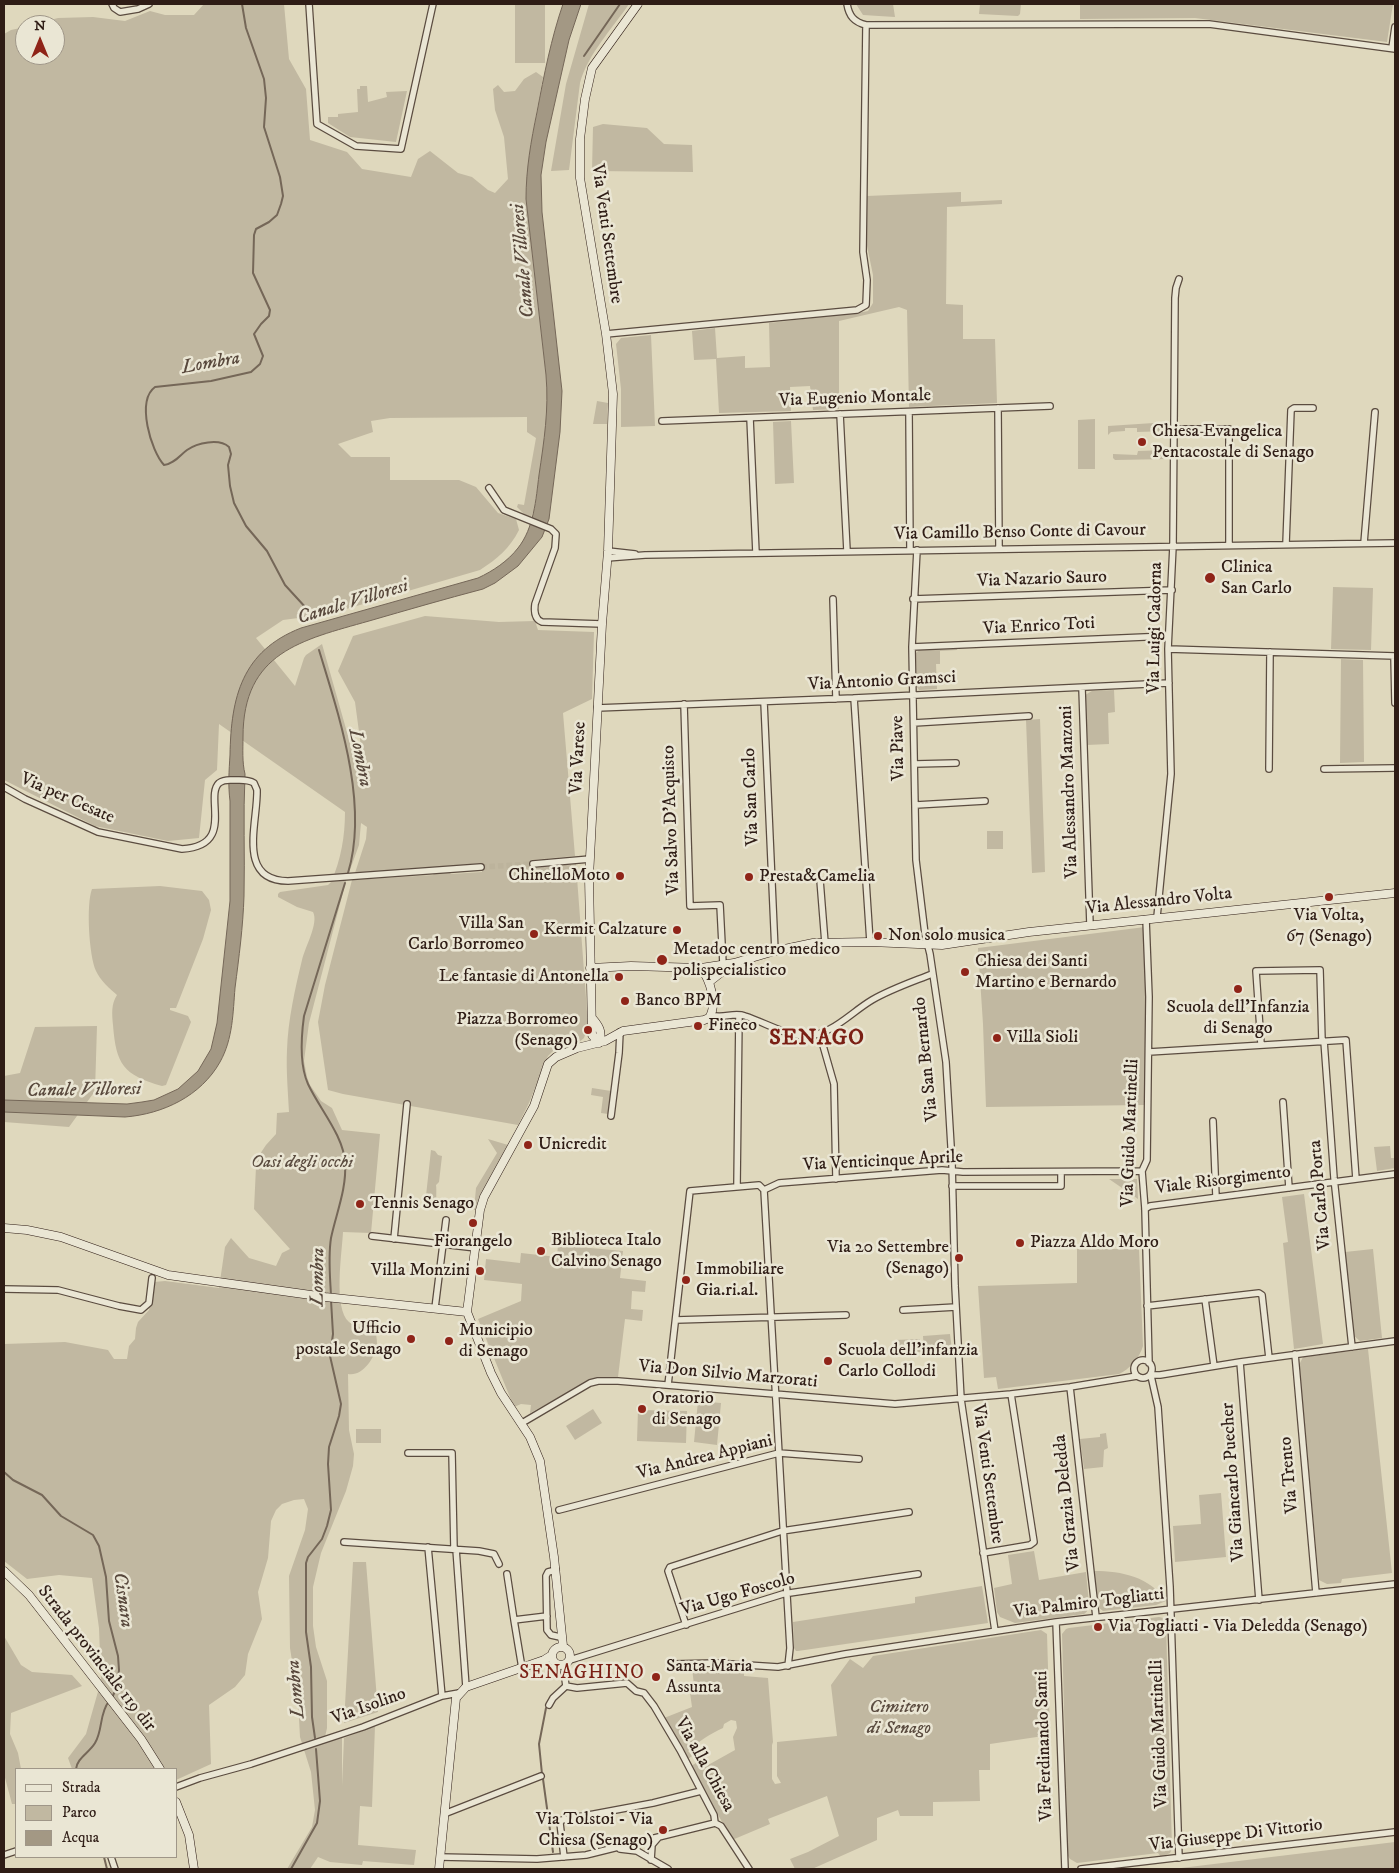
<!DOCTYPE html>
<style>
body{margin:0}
#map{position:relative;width:1399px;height:1873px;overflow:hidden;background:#dfd8bd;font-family:"IM FELL DW Pica",serif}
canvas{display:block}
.frame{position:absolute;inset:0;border:5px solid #2f1d16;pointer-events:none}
.legend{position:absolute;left:15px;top:1768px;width:162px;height:90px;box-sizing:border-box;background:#eae6d4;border:1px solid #9f9688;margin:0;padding:6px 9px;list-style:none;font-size:15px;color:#2f1d16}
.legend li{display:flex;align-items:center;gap:10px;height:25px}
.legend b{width:25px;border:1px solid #9f9688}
.north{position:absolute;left:15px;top:15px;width:50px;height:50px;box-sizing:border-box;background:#eae6d4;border:1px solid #9f9688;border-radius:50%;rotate:0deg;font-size:14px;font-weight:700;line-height:20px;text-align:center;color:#2f1d16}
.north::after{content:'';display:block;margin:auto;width:18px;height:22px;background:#8f2418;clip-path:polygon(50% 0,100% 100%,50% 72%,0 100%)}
</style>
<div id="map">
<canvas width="1399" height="1873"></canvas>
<div class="frame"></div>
<ul class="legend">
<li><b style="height:6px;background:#eae6d4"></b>Strada</li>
<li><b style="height:14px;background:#c1b8a1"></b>Parco</li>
<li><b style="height:14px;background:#a39884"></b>Acqua</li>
</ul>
<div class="north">N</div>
</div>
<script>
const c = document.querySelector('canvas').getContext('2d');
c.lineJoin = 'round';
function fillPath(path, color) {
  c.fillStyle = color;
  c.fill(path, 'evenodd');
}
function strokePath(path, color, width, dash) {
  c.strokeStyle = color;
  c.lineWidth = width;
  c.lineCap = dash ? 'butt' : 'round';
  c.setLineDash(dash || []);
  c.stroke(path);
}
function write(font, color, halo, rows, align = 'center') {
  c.font = font + ' "IM FELL DW Pica",serif';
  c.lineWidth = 5;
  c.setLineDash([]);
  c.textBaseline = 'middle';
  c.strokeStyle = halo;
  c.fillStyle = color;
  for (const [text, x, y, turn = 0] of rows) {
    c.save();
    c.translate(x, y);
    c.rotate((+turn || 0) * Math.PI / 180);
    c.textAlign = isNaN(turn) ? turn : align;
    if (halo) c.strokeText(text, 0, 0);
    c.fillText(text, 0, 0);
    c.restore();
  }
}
fillPath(new Path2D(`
 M204 4H284L289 59 306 89 310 140 347 152 362 169 411 177 418 159 430 151 458 173 472 177 488 190 495 193 508 179 504 137 495 110 493 89 498 85 504 92 515 91 524 79 536 72 543 77C536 118 526 158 526 199L546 375C550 421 541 465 534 510L531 517 525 515 517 507 518 504 524 505 536 438 527 432V417L390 418 371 421 373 432 338 444 351 457H390V480H459L476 487 498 513 516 519 519 530C510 548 497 559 480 570L329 614 283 620 256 638 295 686 304 658 306 655 322 644 354 757 364 769 355 702 338 671 353 636 425 616 499 622 535 621 538 630 594 632 592 699 563 713 575 856 531 860 532 868 576 864 588 1025 584 1038 578 1043 556 1048 548 1056 529 1103 518 1125 343 1094 328 1090 318 1022 325 985 352 880 434 875 424 868 355 873 366 839 367 827 361 823 359 845 346 881 309 1023 304 1061 307 1077 310 1085 321 1101 332 1108 342 1130 380 1134 371 1233 343 1232C342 1253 333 1308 349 1322 356 1328 367 1328 375 1328 376 1334 377 1339 377 1345 375 1358 362 1377 348 1374L349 1430 354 1454 353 1466 346 1491 321 1553 313 1587V1626L316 1647 327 1681V1728L325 1737 329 1741 342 1738V1786L344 1738 375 1726 372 1807 360 1806 358 1845 416 1850 414 1865 363 1861 362 1865 330 1862 318 1857 310 1869H287L312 1827 315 1810 311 1772 300 1737 298 1700 290 1648 289 1576 305 1530 308 1509 304 1499 294 1500 282 1504 276 1510 271 1521 268 1558 258 1592 262 1619 248 1654 245 1675 235 1687 209 1705 211 1764 176 1780V1769H72L68 1758 86 1734 101 1681 99 1628 92 1578 59 1575 27 1579 4 1561V1344L65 1342 108 1350 114 1359H127L129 1346 135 1339 136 1328 138 1322 149 1310 154 1282 165 1281 219 1288 225 1247 231 1238 249 1258 276 1266 282 1253 290 1249 254 1209 256 1167 258 1157 266 1145 276 1134 277 1113 289 1112C288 1091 286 1071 287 1050 288 1020 295 989 302 960 305 947 319 923 313 912L297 907 278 897V894L280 892 328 885 331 882C341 860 345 836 345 812L219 724 217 770 205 780 199 838 168 841 95 826 4 780V34L11 30 25 27V55H55V25H31L58 18 93 17 125 21 150 11 165 15H194ZM482 864V872L451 874 445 867Z
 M515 4H545V63H515Z
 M589 4H629C612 29 588 54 580 83L569 170 551 171 566 84Z
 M856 4H893L895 17 863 15Z
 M980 4H1021L1020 14 1018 16 979 14Z
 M1080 4H1393L1387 42 1195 18 1080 19Z
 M360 86H367L368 102 387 97 386 92 407 91 396 142 350 137 328 123V117H338V114L358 112 357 89H360Z
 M603 124 647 128 664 144 692 145 693 172 592 171 593 127Z
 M961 192V202L1002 200V204L947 207 946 304 963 305V339H995L997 403 909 407 907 310 899 307 839 321V409L813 410 810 386 790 387 791 411 719 413 716 359 694 360 692 331 715 328 717 358 745 356V368L770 367 769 323 863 312 868 311 873 303V275L867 246V196Z
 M651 335 655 426 621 427V389L616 344 621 338Z
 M597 401 608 403 607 424H593Z
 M1095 419V469H1078V420Z
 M791 421 794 483 775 484 773 422Z
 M1169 422 1168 431 1137 432V428H1125V431L1111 432 1108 435V426Z
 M1168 450 1169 459 1115 460 1113 458V454L1137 455 1138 451Z
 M1333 587 1373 588 1371 650 1331 649Z
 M957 648V650L940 651V664H936L937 689 919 690 917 687 916 653 919 650Z
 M1341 659 1363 660 1364 762 1340 763Z
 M1114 690 1115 712 1108 713 1109 744 1087 745 1085 695 1092 691Z
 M1040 719 1045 872 1032 873 1026 720Z
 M987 831H1003V849H987Z
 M160 886 202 891 209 900 211 910 203 939 176 1008H170V1010L188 1016 191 1022 166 1085 162 1086C123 1075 116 1064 113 1025 112 1014 111 1004 117 995 110 989 100 980 96 971 89 956 86 904 92 889Z
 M1145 927 1146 1036 1144 1105 986 1107 983 1024 978 948Z
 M97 1026 95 1091 69 1127 4 1122V1076L20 1073 35 1027Z
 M592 1088 611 1091 608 1114 601 1113 603 1097 591 1095Z
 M488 1139 508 1145 484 1188 476 1210H474L476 1188 497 1153Z
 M1390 1146 1391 1158H1395V1168L1377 1171 1374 1147Z
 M431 1150 435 1151 438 1155 442 1156 439 1182 436 1185C437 1192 435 1199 438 1205H425Z
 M1109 1179H1137L1138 1199Z
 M1304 1194 1323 1344 1294 1349 1283 1243 1288 1242 1282 1197Z
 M558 1245 623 1251 620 1278 646 1281 645 1292 632 1291 631 1309 643 1310 642 1321 625 1319 618 1377 593 1379 530 1413 531 1405 521 1404 514 1407 478 1319 521 1301 522 1284 484 1280 486 1259 520 1263 521 1253 557 1257Z
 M1077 1249H1139L1143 1346C1140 1357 1129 1370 1119 1374L998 1389 996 1377 984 1378 978 1286 1077 1283Z
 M1373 1249 1382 1338 1360 1341 1354 1336 1345 1252Z
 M950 1334 952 1350 924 1352 923 1336Z
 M920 1339 921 1352 896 1354 895 1340Z
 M1368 1349 1392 1573 1342 1579 1341 1583 1327 1584 1319 1580 1299 1365 1303 1357Z
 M698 1401 721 1403 717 1445 694 1442Z
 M593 1409 602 1423 575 1440 566 1426Z
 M638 1410 687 1411 686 1443 637 1441Z
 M356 1429H381V1443H356Z
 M1106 1433 1108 1448 1104 1450 1103 1467 1084 1469 1080 1439 1100 1437V1434Z
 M1221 1493 1226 1557 1175 1562 1173 1526 1201 1524 1199 1495Z
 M1034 1551 1039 1580 1086 1572 1089 1604C1089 1609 1088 1611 1084 1614L1015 1623 1000 1617 997 1612 994 1588 1012 1584 1008 1555Z
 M353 1562H366L378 1712 344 1723Z
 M1094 1571C1122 1571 1150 1577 1166 1601L1156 1605 1103 1611 1098 1607Z
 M982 1586 988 1623 798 1651H796L794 1648 793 1622 915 1603V1597Z
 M1159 1617 1163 1618 1166 1622 1172 1849 1170 1853 1161 1857 1158 1853 1077 1863 1070 1859 1068 1856 1062 1634 1066 1629 1069 1628Z
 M1041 1630 1047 1634 1050 1735 990 1744V1770H979L980 1801 933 1802V1816H900L898 1810 877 1818V1840L812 1869H795L790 1859 808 1852 839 1836 827 1796 768 1819 770 1824 732 1840 691 1766 696 1763 701 1769 735 1750 733 1737 737 1728 736 1721 731 1720 724 1724 723 1728C710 1734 699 1741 688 1751L692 1756 688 1759 664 1718 692 1707 689 1686 694 1685 692 1668 744 1672V1676L768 1678 773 1742 772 1745V1779L775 1784 781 1783 777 1776V1742L837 1736 831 1685 850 1659 863 1668 873 1656Z
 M4 1636 21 1665 32 1672 72 1675 82 1686 11 1713 10 1734 18 1753 21 1769H16V1804H12L4 1774Z
 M1395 1842V1869H1169L1181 1868Z`), '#c1b8a1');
const water = new Path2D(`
 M563 4H581L569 40 546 142 541 175 542 212 562 391 560 432 549 519 542 537 518 566 495 583 483 589C445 599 407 610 369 621 302 640 243 652 243 737 243 749 242 762 245 774 243 815 245 856 244 896 243 927 239 957 235 988 233 1012 233 1039 220 1062 201 1096 163 1114 125 1117L4 1112V1100L127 1104 142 1102 154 1100 178 1089 198 1071 211 1049 217 1023 230 901V801C228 785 229 771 230 755 231 697 242 651 301 628L478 578C493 571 508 561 518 548 534 528 536 499 539 475 544 441 549 410 546 375L526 199C526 169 531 141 537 112 544 75 551 39 563 4Z`);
fillPath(water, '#a39884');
strokePath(water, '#756758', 1);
strokePath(new Path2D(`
 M242 4 246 28 264 79 266 98 264 127 280 177 283 196 281 204 277 215 269 222 256 229 254 235 253 273 270 310 269 316 261 324 254 334 263 356 260 364 251 372 211 381 155 387C136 401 151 451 164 465 174 464 180 455 187 450 197 443 219 438 229 447L231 454 228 465 230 486 234 503 246 526 267 551 285 585 307 609 309 616
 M584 56 620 4
 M319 650C339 716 369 804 348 873
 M331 1295C330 1276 328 1257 331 1238 336 1214 347 1188 345 1163 344 1136 319 1108 308 1084 299 1064 301 1038 304 1016L345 883
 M4 1472 13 1480 42 1495 61 1516 93 1535 99 1546 106 1577 109 1621 118 1656 119 1670 117 1686 112 1698
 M315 1738 312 1717 311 1667 306 1632V1563L308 1557 322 1539 327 1526 331 1510 328 1464 329 1447 339 1416 341 1404 330 1356 333 1334 331 1300
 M76 1769C77 1758 89 1753 95 1743 103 1730 99 1714 109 1701
 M542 1774 539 1744 546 1708
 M543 1779 553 1852
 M104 1857 107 1869
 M291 1869 317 1823 320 1801 316 1749`), '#756758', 2);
strokePath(new Path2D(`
 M481 867 533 864`), '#bcb39c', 5.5, [5.5, 3]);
const street = new Path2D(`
 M112 4 114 8 120 12 138 9 149 4
 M309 4 317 124 356 146 401 149 433 4
 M847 4C849 16 854 22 866 25L1209 24 1395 49
 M1392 48 1395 27
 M606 334 857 310 866 305 867 280 863 252 866 25
 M998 408 999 548
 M909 412 910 550
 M840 414 847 551
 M750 418 756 553
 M662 421 1050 406
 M1173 429H1229V545
 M489 488 504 510 551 529 556 534 555 548 535 604C534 611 534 619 542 622L602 624
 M1364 543 1375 412
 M1286 544 1291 410 1294 408H1313
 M917 550 912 647 916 860 925 934 930 954 946 1062 952 1163 955 1286 961 1399 995 1631
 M608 551 635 554
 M607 558 645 555 1395 543
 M833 599 836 699
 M913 599 1172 590
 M912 647 1168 636
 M1168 649 1395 656
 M1394 656 1395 703
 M1082 688 1090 925
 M854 698 870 942
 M764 702 775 951
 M684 704 690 906 720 905 723 964
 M597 708 854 698 1169 683
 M914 723 1029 716
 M915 764 956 763
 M1269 769 1270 652
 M1324 769 1395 768
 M4 787 25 799 98 832 182 849C236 846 204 797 219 783 224 779 229 780 234 780 241 780 248 779 254 783L257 790C258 822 236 881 288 881L481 867
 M916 805 985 801
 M533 864 590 859
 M820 880 825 943
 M1157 917 1171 774 1168 649 1173 546 1175 298 1176 288 1179 279
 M1146 919 1149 997 1147 1160 1142 1171 1145 1209 1149 1363
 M711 1015C722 1019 734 1012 745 1016 764 1022 782 1034 803 1036 830 1037 850 1013 872 1000 891 989 912 982 932 974
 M820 1035 834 1084 836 1179
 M1324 1041 1334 1178 1352 1347
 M1261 1044 1256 971 1320 970 1322 1041
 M1149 1052 1346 1040 1356 1179
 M1283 1102 1289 1188
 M611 1116 619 1053 620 1032
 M1213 1121 1216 1197
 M737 1186 739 1015
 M952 1186H1061V1172
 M764 1190 790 1648 788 1666
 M764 1190 779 1183 942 1170 963 1172 1142 1171
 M1145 1209 1150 1206 1395 1174
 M372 1236 476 1248
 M394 1239 407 1104
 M4 1289 58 1290 119 1306 141 1310 149 1303 152 1278
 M1205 1299 1214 1366
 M1147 1306 1259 1293 1262 1295 1269 1358
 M435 1308 446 1220
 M903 1310 956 1307
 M676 1320 846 1315
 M1295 1354 1316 1593
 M1134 1369a9 9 0 1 1 18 0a9 9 0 1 1-18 0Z
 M1240 1362 1259 1600
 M1151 1375H1160L1240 1362 1395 1341
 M1151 1376 1158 1407 1170 1587 1179 1858
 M668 1385 690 1191 759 1185 764 1190
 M1070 1387 1096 1617
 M522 1423 590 1383 598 1381H618L895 1404 1011 1394 1070 1387 1137 1376
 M408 1453H452L454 1549
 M559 1510 779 1453 859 1459
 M344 1542 479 1551 494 1554 499 1564
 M428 1547 442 1696
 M456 1549 466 1687
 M983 1553 1030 1545 1034 1542 1011 1394
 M556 1570 548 1572 546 1576 547 1630 551 1635 560 1637
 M507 1574 514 1620
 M1056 1622 1065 1869
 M686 1625 668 1571 670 1567 782 1531 909 1512
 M570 1660 783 1594 918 1574
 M673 1664 716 1663 778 1667 845 1654 1056 1622 1395 1584
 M522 1668 514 1620 547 1616
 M566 1686 577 1688 627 1683 636 1691 644 1693 654 1706 680 1750 714 1815 715 1823
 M549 1705 553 1698 566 1686 564 1672 566 1664
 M176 1787 200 1778 251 1764 363 1727 442 1696 459 1693
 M444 1814 541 1776
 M715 1823 721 1826 749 1869
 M620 1849 637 1851 668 1869
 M4 1855 16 1851
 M111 1857 115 1869
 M440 1857 537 1859 586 1855 715 1823
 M564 1857 560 1823 562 1820 653 1803 701 1791
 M651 1860 652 1845 658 1838
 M1081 1869 1395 1832`);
const secondary = new Path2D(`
 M590 968 631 966 701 968 734 963 775 951 813 943 870 942 942 945 1029 932 1395 893
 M709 982 732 964
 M592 1018C599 1026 603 1032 599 1043
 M599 1043 592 1035 589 877 602 624 608 551 613 394 606 334 580 178V139L585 99 592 68 638 4
 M4 1228 27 1230 61 1237 168 1275 325 1297 467 1312
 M4 1571 29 1595 54 1627 141 1739 160 1769
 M563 1646 554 1557 540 1461 530 1437 501 1393 491 1373 467 1312 480 1210 484 1197 534 1106 548 1064 556 1057 577 1048 605 1041 623 1031 704 1020 709 1018C718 1004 710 980 701 968
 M552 1656a9 9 0 1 1 18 0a9 9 0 1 1-18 0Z
 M176 1802 189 1835 194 1869
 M439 1869 456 1698 466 1687 544 1660 552 1655`);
strokePath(street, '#5b4c40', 8);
strokePath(secondary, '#2f1d16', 9);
strokePath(street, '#eae6d4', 5.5);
strokePath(secondary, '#eae6d4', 8);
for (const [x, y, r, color] of [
 [1142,442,5,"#8f2418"],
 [1210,578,6,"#8f2418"],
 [620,876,5,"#8f2418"],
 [749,877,5,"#8f2418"],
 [1329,897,5,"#8f2418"],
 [677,930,5,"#8f2418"],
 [534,934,5,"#8f2418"],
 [878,936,5,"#8f2418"],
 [662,960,6,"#8f2418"],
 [965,972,5,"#8f2418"],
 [619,977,5,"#8f2418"],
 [1238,989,5,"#8f2418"],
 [625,1001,5,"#8f2418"],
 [698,1026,5,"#8f2418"],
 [588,1030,5,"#8f2418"],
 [997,1038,5,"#8f2418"],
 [528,1145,5,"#8f2418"],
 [360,1204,5,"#8f2418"],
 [473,1223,5,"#8f2418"],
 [1020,1243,5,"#8f2418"],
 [541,1251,5,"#8f2418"],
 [959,1258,5,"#8f2418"],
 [480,1271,5,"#8f2418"],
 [686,1280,5,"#8f2418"],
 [411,1339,5,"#8f2418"],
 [449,1341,5,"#8f2418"],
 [828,1361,5,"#8f2418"],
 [642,1409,5,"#8f2418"],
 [1098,1627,5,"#8f2418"],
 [656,1677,5,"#8f2418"],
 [663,1830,5,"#8f2418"]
]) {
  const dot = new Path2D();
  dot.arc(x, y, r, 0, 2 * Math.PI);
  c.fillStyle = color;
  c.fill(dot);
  strokePath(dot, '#eae6d4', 2);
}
write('18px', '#2f1d16', '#eae6d4', [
 ["Via Venti Settembre",606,234,82],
 ["Via Eugenio Montale",855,399,-2],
 ["Via Camillo Benso Conte di Cavour",1020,533,-1],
 ["Via Nazario Sauro",1042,580,-2],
 ["Via Enrico Toti",1039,627,-3],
 ["Via Luigi Cadorna",1156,628,-89],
 ["Via Antonio Gramsci",882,682,-3],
 ["Via Piave",899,748,-91],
 ["Via Varese",579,758,-87],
 ["Via Alessandro Manzoni",1070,792,-92],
 ["Via San Carlo",752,797,-92],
 ["Via per Cesate",67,799,24],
 ["Via Salvo D'Acquisto",672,820,-92],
 ["Via Alessandro Volta",1159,902,-6],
 ["Via San Bernardo",927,1059,-96],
 ["Via Guido Martinelli",1131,1133,-88],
 ["Via Venticinque Aprile",883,1162,-3],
 ["Viale Risorgimento",1223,1181,-7],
 ["Via Carlo Porta",1321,1195,-95],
 ["Via Don Silvio Marzorati",728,1375,5],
 ["Via Andrea Appiani",705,1458,-14],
 ["Via Venti Settembre",987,1474,82],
 ["Via Trento",1290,1475,-95],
 ["Via Giancarlo Puecher",1234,1482,-94],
 ["Via Grazia Deledda",1068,1503,-96],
 ["Via Ugo Foscolo",738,1595,-16],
 ["Via Palmiro Togliatti",1089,1604,-7],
 ["Strada provinciale 119 dir",96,1659,52],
 ["Via Isolino",369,1707,-20],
 ["Via Guido Martinelli",1160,1734,-92],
 ["Via Ferdinando Santi",1045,1746,-92],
 ["Via alla Chiesa",704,1765,61],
 ["Via Giuseppe Di Vittorio",1236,1836,-7]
]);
write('18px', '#2f1d16', '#eae6d4', [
 ["Chiesa Evangelica",1152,432],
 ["Pentacostale di Senago",1152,453],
 ["Clinica",1221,568],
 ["San Carlo",1221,589],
 ["ChinelloMoto",610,876,"right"],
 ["Presta&Camelia",759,877],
 ["Via Volta,",1329,916,"center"],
 ["67 (Senago)",1329,937,"center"],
 ["Villa San",524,924,"right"],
 ["Carlo Borromeo",524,945,"right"],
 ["Kermit Calzature",667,930,"right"],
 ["Non solo musica",888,936],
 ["Metadoc centro medico",673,950],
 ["polispecialistico",673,971],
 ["Chiesa dei Santi",975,962],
 ["Martino e Bernardo",975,983],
 ["Le fantasie di Antonella",609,977,"right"],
 ["Banco BPM",635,1001],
 ["Scuola dell'Infanzia",1238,1008,"center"],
 ["di Senago",1238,1029,"center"],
 ["Piazza Borromeo",578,1020,"right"],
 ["(Senago)",578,1041,"right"],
 ["Fineco",708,1026],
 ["Villa Sioli",1007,1038],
 ["Unicredit",538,1145],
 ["Tennis Senago",370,1204],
 ["Biblioteca Italo",551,1241],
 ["Calvino Senago",551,1262],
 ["Fiorangelo",473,1242,"center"],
 ["Piazza Aldo Moro",1030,1243],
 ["Via 20 Settembre",949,1248,"right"],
 ["(Senago)",949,1269,"right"],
 ["Immobiliare",696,1270],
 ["Gia.ri.al.",696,1291],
 ["Villa Monzini",470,1271,"right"],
 ["Ufficio",401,1329,"right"],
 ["postale Senago",401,1350,"right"],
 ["Municipio",459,1331],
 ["di Senago",459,1352],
 ["Scuola dell'infanzia",838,1351],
 ["Carlo Collodi",838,1372],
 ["Oratorio",652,1399],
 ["di Senago",652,1420],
 ["Via Togliatti - Via Deledda (Senago)",1108,1627],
 ["Santa Maria",666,1667],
 ["Assunta",666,1688],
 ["Via Tolstoi - Via",653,1820,"right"],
 ["Chiesa (Senago)",653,1841,"right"]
], 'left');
write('italic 18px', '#5b4c40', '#eae6d4', [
 ["Oasi degli occhi",302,1163],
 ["Cimitero",899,1708],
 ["di Senago",899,1729]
]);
write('italic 19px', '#58483c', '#eae6d4', [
 ["Canale Villoresi",524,261,-95],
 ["Lombra",211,364,-10],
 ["Canale Villoresi",353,603,-17],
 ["Lombra",359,758,79],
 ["Canale Villoresi",84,1091,-1],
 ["Lombra",319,1277,-89],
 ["Cisnara",122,1600,82],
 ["Lombra",297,1689,-95]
]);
c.letterSpacing = '1px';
write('19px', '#7a1f14', '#eae6d4', [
 ["SENAGHINO",582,1674]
]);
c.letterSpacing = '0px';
c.letterSpacing = '1px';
write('bold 22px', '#7a1f14', '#eae6d4', [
 ["SENAGO",817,1039]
]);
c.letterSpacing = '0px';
</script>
